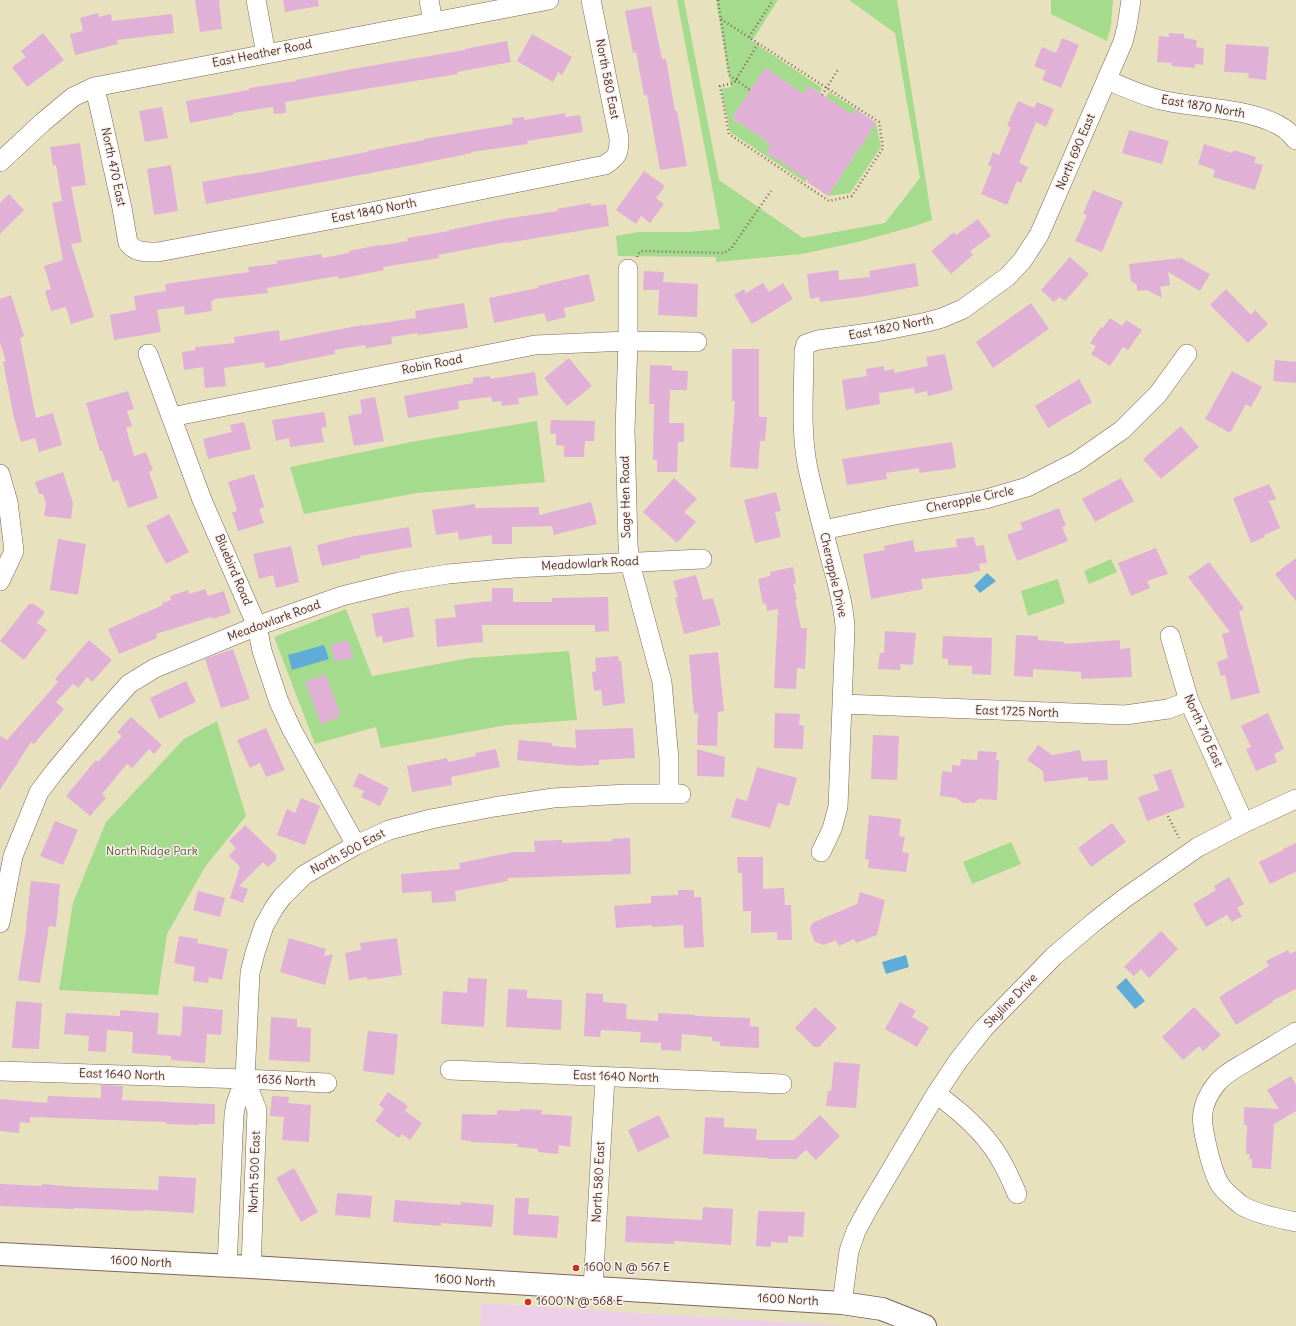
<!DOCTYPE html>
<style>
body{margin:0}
canvas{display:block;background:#e8e1bd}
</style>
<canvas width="1296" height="1326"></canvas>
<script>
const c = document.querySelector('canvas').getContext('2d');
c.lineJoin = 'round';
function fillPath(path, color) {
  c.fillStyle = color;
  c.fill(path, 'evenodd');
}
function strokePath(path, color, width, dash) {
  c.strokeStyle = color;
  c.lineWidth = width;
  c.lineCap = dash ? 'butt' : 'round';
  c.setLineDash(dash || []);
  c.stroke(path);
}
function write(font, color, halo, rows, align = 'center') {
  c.font = font + ' Delius,sans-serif';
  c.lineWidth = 3;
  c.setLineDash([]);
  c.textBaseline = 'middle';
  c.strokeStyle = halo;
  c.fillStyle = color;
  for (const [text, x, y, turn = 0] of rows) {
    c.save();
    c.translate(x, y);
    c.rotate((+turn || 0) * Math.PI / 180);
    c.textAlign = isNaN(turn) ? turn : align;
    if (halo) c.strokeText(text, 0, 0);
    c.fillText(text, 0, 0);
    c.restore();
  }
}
fillPath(new Path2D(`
 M481 1303 847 1326H480Z`), '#edd0e8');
fillPath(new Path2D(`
 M677 0H684L719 180 803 238 885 223 920 178 895 33 849 0H897L932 220 915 226 858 242 802 254 716 262V257L618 256 616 236 639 232H689L720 229Z
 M716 0H778L752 41 822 88 820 93 809 86 804 94 765 68 732 118 771 144 766 152 809 176 805 182 730 132 721 89 731 87Z
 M1051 0H1113L1111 26 1107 41 1051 14Z
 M829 92 856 109 848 122 830 111 835 103 826 97Z
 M876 123 881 147 850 193 828 196Z
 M537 421 545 482 417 493 304 514 290 467 411 442Z
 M1111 559 1117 572 1089 584 1084 571Z
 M1058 579 1065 603 1028 616 1021 591Z
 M346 609 372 676 470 658 569 651 577 720 507 725 381 748 376 727 315 744 274 637Z
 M217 721 246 816 205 867 167 934 158 995 59 990 73 903 106 822 184 739Z
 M1011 842 1021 864 972 884 963 862Z`), '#a5db8c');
fillPath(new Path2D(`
 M987 573 996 581 980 593 974 586Z
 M324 645 329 659 292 670 288 655Z
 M906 955 909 967 886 974 882 962Z
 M1126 978 1145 1001 1135 1009 1116 987Z`), '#5facd8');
fillPath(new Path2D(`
 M195 0H219L222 29 200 32Z
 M283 0H318L319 6 285 12Z
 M651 6 662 59H666L675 111H677L687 166 660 170 647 95H644L636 52 633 53 625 11Z
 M98 13 99 17 111 14 112 21 172 14 174 33 117 40 118 44 75 55 70 34 83 31 80 18Z
 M43 33 64 60 27 87 12 67 26 57 21 51Z
 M1169 33 1184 34V38L1197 40 1196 47 1204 48 1203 65 1195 64V68L1171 66 1172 63 1157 62 1159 36 1169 37Z
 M532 34 572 57 562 75 558 72 553 82 517 61Z
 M1062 38 1079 45 1061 88 1042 80 1046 71 1034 66 1042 47 1056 53Z
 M507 41 511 62 457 72 458 74 285 102 286 113 274 114 273 107 233 113V115L190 123 186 101 249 90V88L296 81V80L352 69 465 50V49Z
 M1226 44 1269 47 1266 80 1248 78 1249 73 1224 72Z
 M765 68 804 94 809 86 853 115 856 109 876 123 828 196 807 182 808 180 766 152 771 144 732 118Z
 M1018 101 1034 108 1037 102 1054 109 1046 127 1036 122 1019 163 1028 167 1021 183 1017 181 1007 205 981 194 992 167 988 165 993 152 999 155 1011 127 1007 126Z
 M162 107 168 138 145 142 139 111Z
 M565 113V117L580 115 583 132 527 141 528 144 471 152 472 153 418 164 206 204 202 182 246 174V175L367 152V151L424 140V139L513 124 512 118 524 117V120Z
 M1129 130 1169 141 1162 164 1122 153Z
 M80 143 86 185 71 187 82 242 71 244 94 317 71 324 66 307 51 311 45 291 51 289 44 266 63 260 52 203 62 201 56 165 53 166 50 147Z
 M1204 144 1232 153 1234 150 1256 157 1254 163 1263 165 1255 190 1213 177 1215 170 1198 164Z
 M171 165 178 211 154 215 147 169Z
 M644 171 665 186 656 198 664 204 650 223 641 216 636 224 616 210Z
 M1093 190 1123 202 1102 252 1075 241 1087 215 1083 214Z
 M9 194 24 210 0 234V203Z
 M591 203V206L606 204 609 226 507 243V242L438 255 439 258 383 267 384 270 339 279 338 276 267 288 268 293 214 299 215 300 211 301 212 311 185 315 184 306 157 310 161 332 114 340 110 315 136 310 134 296 166 291 165 284 249 272 248 267 277 264 276 261 322 254V258L349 253V251L379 245V246L408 241 407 238 449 231V230L503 219 558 211 557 209Z
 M978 219 991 236 970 251 973 255 951 274 931 251 954 232 956 235Z
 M1070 257 1089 274 1065 301 1059 297 1054 302 1041 290Z
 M1181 258 1210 274 1200 291 1168 272 1170 285 1160 287 1162 298 1147 290 1137 291V285L1131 281 1129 264Z
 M915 263 919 286 860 297 820 302 819 297 810 299 807 274 838 270 839 280 870 277 869 271Z
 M644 271 664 272 663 282 698 284 697 317 658 315 659 290H643Z
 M589 274 595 301 564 308 566 317 547 322 544 313 494 323 489 298 538 288V286Z
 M763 283 769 292 783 283 793 299 752 324 734 295 744 289 746 293Z
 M1226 289 1251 315 1255 310 1268 324 1248 343 1210 305Z
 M11 295 24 336 20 338 36 418 53 413 62 445 39 452 35 438 21 442 14 418 3 362 6 361 0 342V299Z
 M464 303 468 328 418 335V333L391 337 392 344 366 348 365 345 334 350 335 354 284 364V365L265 368 264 362 224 368 226 386 205 388 203 367 184 370 182 352 195 350V347L235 343 234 337 279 330 280 341 362 325V326L416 318 415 311Z
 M1031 303 1049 329 993 368 976 342Z
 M1110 318 1122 326 1126 320 1142 330 1128 350 1123 347 1110 366 1091 354 1096 346 1090 343 1101 327 1103 328Z
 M732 349H759V417H767L765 441H760L758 469 730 467 735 401H732Z
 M945 354 953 390 928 396 927 391 915 394 914 388 879 393 880 404 846 410 842 380 867 376 866 369 884 366V371L894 369V373L928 366 926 357Z
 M569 358 592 386 567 406 544 378Z
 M1275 360 1296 362V383L1273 381Z
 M650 365 672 366V370L688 371 687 390H670L669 423H684V442H678L677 472H657V460H653L654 404H649Z
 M1232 371 1262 387 1251 407 1246 404 1230 433 1205 419Z
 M535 372 538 395 518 398 519 404 502 406 501 401 492 402 491 397 458 401 459 409 408 418 404 396 473 383V378L490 376V379Z
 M1079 379 1092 402 1048 428 1035 406Z
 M128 391 134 409 127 411 132 426 126 428 134 456 146 452 153 470 149 472 158 498 128 508 118 480 113 482 102 450 100 451 86 403Z
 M375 397 384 441 354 446 348 416 362 413 360 400Z
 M324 412 327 427 321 428 324 442 290 447 289 438 276 441 272 420Z
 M551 420 595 421 594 441H585L584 457H564V446L556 445V434H550Z
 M244 422 251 449 208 459 203 439 232 432 230 425Z
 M1181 426 1199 447 1161 479 1143 459Z
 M952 442 956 468 919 473V468L886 473 887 479 847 485 842 459Z
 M63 472 73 503 71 519 44 516 46 504 43 494H39L35 482Z
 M254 474 264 507 259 509 264 523 238 531 232 512 237 511 228 482Z
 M674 478 697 499 684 512 696 522 677 543 643 512Z
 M1121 478 1134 501 1095 522 1082 499Z
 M1269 484 1276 499 1269 501 1280 528 1264 535 1265 537 1251 543 1233 498Z
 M776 492 781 511 775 512 781 537 755 543 744 500Z
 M591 502 597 524 554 535 552 526 512 527V544H492V535L459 540 458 532 436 535 432 510 475 504V508L539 507V515Z
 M1059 508 1066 526 1062 527 1068 541 1017 561 1007 535 1023 529 1020 523Z
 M169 514 189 552 166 564 146 526Z
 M409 527 412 547 360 556V558L322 566 317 545 355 536Z
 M974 537 976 546 984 545 987 563 979 564 980 571 972 572 973 573 921 579 923 589 871 599 863 554 885 550 884 546 913 540 915 552 957 547 956 539Z
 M58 539 86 544 78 595 50 590Z
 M291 546 299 582 276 588 273 575 259 579 253 554Z
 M1156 548 1168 574 1147 581 1150 588 1131 596 1118 563Z
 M1296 558V601L1275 574Z
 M1209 562 1244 608 1239 612 1260 693 1231 700 1225 675 1221 676 1217 662 1228 658 1222 634 1230 632 1188 577Z
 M793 567 796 583 793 584 797 599 795 600 801 628H807L805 669 797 668 796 689 774 688 778 609 767 611 766 603 763 604 758 579 770 576V572Z
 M696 575 703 600 713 598 721 625 684 634 675 598 678 597 673 581Z
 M492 588H513V602H552V598L608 597 609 631 595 632V625H482L483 642 437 647 435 619 456 617 454 605 492 601Z
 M205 589 208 596 224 591 231 613 212 619 211 617 156 634 157 638 119 654 108 629 163 605 162 603 171 600 170 596 188 590 189 594Z
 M29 604H34L45 612 37 623 47 630 24 660 0 641Z
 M409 607 414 637 383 643 382 636 376 637 372 614Z
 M885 631 916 633 913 665 900 664 901 670 878 669 880 653H884Z
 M1016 635 1038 636V640L1064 642V644L1120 640V649L1130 648 1132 677 1081 679V672L1033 669V677L1014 676Z
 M943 636 992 638 991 675 972 674V666L948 665V659L942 658Z
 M89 640 112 660 92 682 87 677 78 688 73 684 56 702 64 709 34 744 31 742 0 790V736L7 740 58 682 55 679Z
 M348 640 353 658 335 662 331 645Z
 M233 649 250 699 221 708 205 659Z
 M718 652 724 711 718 712 717 746 697 745 698 713 694 714 689 655Z
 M618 656 619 661H621L625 703 603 706 601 690 594 691 592 672 596 671 595 658Z
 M325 674 341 716 321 724 305 682Z
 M186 681 196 702 159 719 150 698Z
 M775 713 800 714 799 725 804 726 803 749 774 748Z
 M1268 713 1284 749 1274 754 1277 762 1256 771 1246 749 1251 747 1241 726Z
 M131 717 162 745 154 754 149 749 132 768 127 764 102 794 106 798 90 816 66 796 96 760 98 762 122 736 117 732Z
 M266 728 285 770 266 777 260 763 250 768 237 740Z
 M633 728 635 758 599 760V765L577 766 517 760 519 740 552 743V746L576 748 575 730Z
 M873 735 899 736 897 780 871 779Z
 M1038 745 1052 755 1080 750 1082 761 1107 760 1108 780 1088 781V777L1044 782 1043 771 1027 760Z
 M496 749 500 767 451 777 452 785 412 792 407 766 447 758 448 762 476 756 475 753Z
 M697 749 725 757 724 777 697 776Z
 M978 751 997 752 996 760H999L997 800 979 799 974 803H963L956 798 940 796 942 771 952 772V765L960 766 961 759 977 760Z
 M757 767 797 778 789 806 778 803 770 828 731 817 736 798 747 801Z
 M1171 769 1185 807 1147 821 1138 797 1159 790 1153 775Z
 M359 773 389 788 380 806 361 797 364 791 353 786Z
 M301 798 320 806 305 845 277 835 287 809 295 813Z
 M869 815 901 819 899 836 905 837 902 852 909 853 906 872 868 868 869 860 865 859Z
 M55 821 78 830 63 865 40 856Z
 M1112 823 1126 842 1091 867 1078 848Z
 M245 825 276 855V860L268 867 263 862 239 886 248 889 243 903 230 898 240 867 229 856 236 848 229 841Z
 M630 838 631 874 507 878 508 881 455 891 456 901 432 903 431 891 402 893 401 874 460 869 459 863 514 852H535L534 841 562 840V843L612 841V839Z
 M1296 843V874L1295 872 1270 884 1259 862 1283 850V849Z
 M737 857H763V889L784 888 785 905H791L792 940H777V932L751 933V911H743L742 873H738Z
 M1229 877 1244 904 1237 908 1242 916 1232 922 1227 915 1206 927 1193 904 1216 890 1214 886Z
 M31 881 60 884 56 927 49 926 40 983 18 980 27 924H26Z
 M678 890H694V897H701L704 947 684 948 683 925 652 927V925L616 928 614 906 651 903V896L678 895Z
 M198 891 225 898 220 917 193 910Z
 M860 892 885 900 877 935 856 943 854 939 839 946 836 940 824 945 815 942 810 930 812 923 857 904Z
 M1161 931 1178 949 1149 978 1141 969 1134 976 1124 967Z
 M179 936 198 939 197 943 228 949 222 980 209 977 208 983 193 981 195 967 174 963Z
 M289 938 326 949 324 956 333 954 325 985 280 972Z
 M397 938 402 975 367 980V977L349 980 345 953 361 950 360 943Z
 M1288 950 1290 954 1296 951V989L1272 1001 1273 1002 1236 1025 1219 997 1269 966 1266 961Z
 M468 978 487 979 484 1027 441 1024 443 991 467 993Z
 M508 989 527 990V998L562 1000 561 1030 506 1027Z
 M586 993 603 994V1002L627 1004 626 1019 658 1021V1013L695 1015V1016L750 1018V1026L759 1027V1048L720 1046V1042L712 1041V1037L682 1034 681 1051 661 1050V1043L640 1042 641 1032 601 1030 600 1037 584 1036Z
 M16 1001 42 1003 39 1049 12 1048Z
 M900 1002 916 1011 912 1017 929 1027 917 1047 885 1029Z
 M183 1006 223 1010 221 1035 207 1034 205 1063 171 1060V1056L132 1053 133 1032 107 1030 106 1052 88 1051 89 1036 64 1034 66 1013 120 1016V1010L159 1013 157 1034 181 1036Z
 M815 1007 837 1028 819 1047H814L795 1028Z
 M1194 1007 1221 1035 1203 1051 1199 1046 1183 1060 1162 1037Z
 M271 1017 297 1019V1027L311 1028 310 1062 269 1060Z
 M368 1031 398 1034 394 1075 363 1071Z
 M834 1062 860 1064 856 1108 826 1106 828 1091H831Z
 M1291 1076 1296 1085V1111L1274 1124 1271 1169 1252 1168V1159H1249L1250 1154H1246L1247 1125H1244V1107L1279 1109 1267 1090Z
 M101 1085 123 1086 122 1100 215 1104V1124H198V1125L166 1124V1122L30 1117V1123L20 1122 19 1133 0 1131V1099L47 1103 48 1096 101 1098Z
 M388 1092 408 1106 405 1111 422 1123 410 1140 402 1134 399 1138 375 1121 384 1109 379 1105Z
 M272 1096 289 1097 288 1103 311 1105 309 1142 282 1140 284 1117 270 1116Z
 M520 1109 542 1110 541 1114 572 1116 570 1147 559 1145 558 1154 538 1152V1149L517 1147 518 1144 470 1142V1141L461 1140 462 1114 497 1115V1110L520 1111Z
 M659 1115 670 1137 638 1152 628 1130Z
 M820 1115 840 1136 816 1160 806 1150 796 1159H768V1158L703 1154 705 1117 724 1118V1127L757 1129 756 1140H794Z
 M294 1168 318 1212 301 1222 276 1178Z
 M159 1176 196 1178 194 1213 143 1210V1211L74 1208V1209L0 1206V1184L42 1186V1184L76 1187 158 1190Z
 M337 1193 372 1196 370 1218 335 1215Z
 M515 1198H529L528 1214 559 1216 557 1238 513 1235Z
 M395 1200 461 1205V1202L494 1205 492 1227 441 1223V1226L393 1222Z
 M703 1207 733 1209 731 1245 674 1241V1244L625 1242 626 1216 702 1220Z
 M758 1211 805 1212 803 1237 788 1236V1243L771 1242V1247L756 1246Z`), '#e1b0d7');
const minor = new Path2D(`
 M256 0 266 54
 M429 0 433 22
 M1107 80C1124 87 1143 96 1161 100 1198 109 1253 107 1285 129 1289 132 1292 136 1296 140
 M94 87 99 105 122 208 128 243C136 253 146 252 158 252L366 213 605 165C618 156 619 154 619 138L591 0
 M0 162 43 122 73 97 94 87 549 0
 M628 269V341L625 430 628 545 630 563 662 682 669 759V793
 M148 354 202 500 257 626 262 651 279 702 292 730 356 845
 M171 417 535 345 628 341 697 342
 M0 474 8 502 14 551 0 581
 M823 530 895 515 986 499 1027 487 1076 462 1122 430 1158 394 1187 354
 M1170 636 1189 701 1244 823
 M842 704 1125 715 1168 709 1189 701
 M821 852 832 829 838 807 845 628C844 605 837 583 831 560 823 530 815 500 808 469 800 430 804 391 804 351L806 344 818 340 876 332 927 322 942 318 963 309 1007 277 1022 261 1039 235 1050 210 1123 42 1127 26 1131 0
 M0 923 13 856 39 792 55 771 105 711 129 684 155 668 257 626 342 596 399 582 448 574 514 568 702 559
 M1296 1032C1279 1042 1263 1052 1246 1062 1236 1068 1224 1074 1217 1083 1196 1109 1202 1125 1209 1155 1212 1165 1215 1178 1221 1186 1226 1193 1234 1199 1241 1205 1253 1213 1281 1219 1296 1222
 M450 1070 782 1084
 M0 1071 245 1079 327 1083
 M245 1079 257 1110 251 1267
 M936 1094C963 1113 989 1136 1004 1166 1009 1175 1013 1185 1017 1194
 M227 1266 234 1115 236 1103 245 1079 250 973 255 953 264 926 274 908 282 897 304 875 356 845 389 830 431 819 494 807 553 798 627 794H681
 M593 1288 605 1077
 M842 1303 849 1251 856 1231 869 1207 936 1094 958 1061 984 1028 1054 956 1094 922 1125 898 1198 847 1244 823 1296 799`);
const major = new Path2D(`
 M0 1254 251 1267 842 1303 882 1309 925 1326`);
strokePath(minor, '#81635e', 20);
strokePath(major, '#81635e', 24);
strokePath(new Path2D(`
 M718 0 729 75 750 90
 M721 19 879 122 883 148 852 196 829 201 729 134 720 86 734 83 758 44
 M749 37 773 0
 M822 95 839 68
 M637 257 638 254 641 251 723 253 728 251 732 247 771 191
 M1168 816 1179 838`), '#81635e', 2.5, [1, 3]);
strokePath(minor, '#fff', 19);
strokePath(major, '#fff', 22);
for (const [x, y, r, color] of [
 [576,1268,4,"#c8321e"],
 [528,1302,4,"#c8321e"]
]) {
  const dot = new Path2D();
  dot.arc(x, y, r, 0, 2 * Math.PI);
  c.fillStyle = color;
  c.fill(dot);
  strokePath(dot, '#f7f3e8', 1.5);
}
write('12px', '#4a1f2b', '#f7f3e8', [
 ["East Heather Road",262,54,-11],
 ["North 580 East",607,79,79],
 ["East 1870 North",1203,107,10],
 ["North 690 East",1076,152,-67],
 ["North 470 East",113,167,78],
 ["East 1840 North",374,211,-11],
 ["East 1820 North",891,328,-11],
 ["Robin Road",432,365,-11],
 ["Sage Hen Road",626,497,-91],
 ["Cherapple Circle",970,500,-12],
 ["Meadowlark Road",590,564,-3],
 ["Bluebird Road",233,570,67],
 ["Cherapple Drive",833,575,77],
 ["Meadowlark Road",274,621,-20],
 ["East 1725 North",1017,712,2],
 ["North 710 East",1203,731,66],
 ["North 500 East",348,852,-28],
 ["Skyline Drive",1011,1001,-46],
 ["East 1640 North",122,1075,2],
 ["East 1640 North",616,1077,2],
 ["1636 North",286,1081,3],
 ["North 500 East",255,1172,-88],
 ["North 580 East",599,1182,-87],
 ["1600 North",141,1262,3],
 ["1600 North",465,1281,4],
 ["1600 North",788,1300,3]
]);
write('12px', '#614e43', '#f7f3e8', [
 ["North Ridge Park",152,852]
]);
write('12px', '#4a1f2b', '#f7f3e8', [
 ["1600 N @ 567 E",584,1268],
 ["1600 N @ 568 E",536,1302]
], 'left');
</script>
